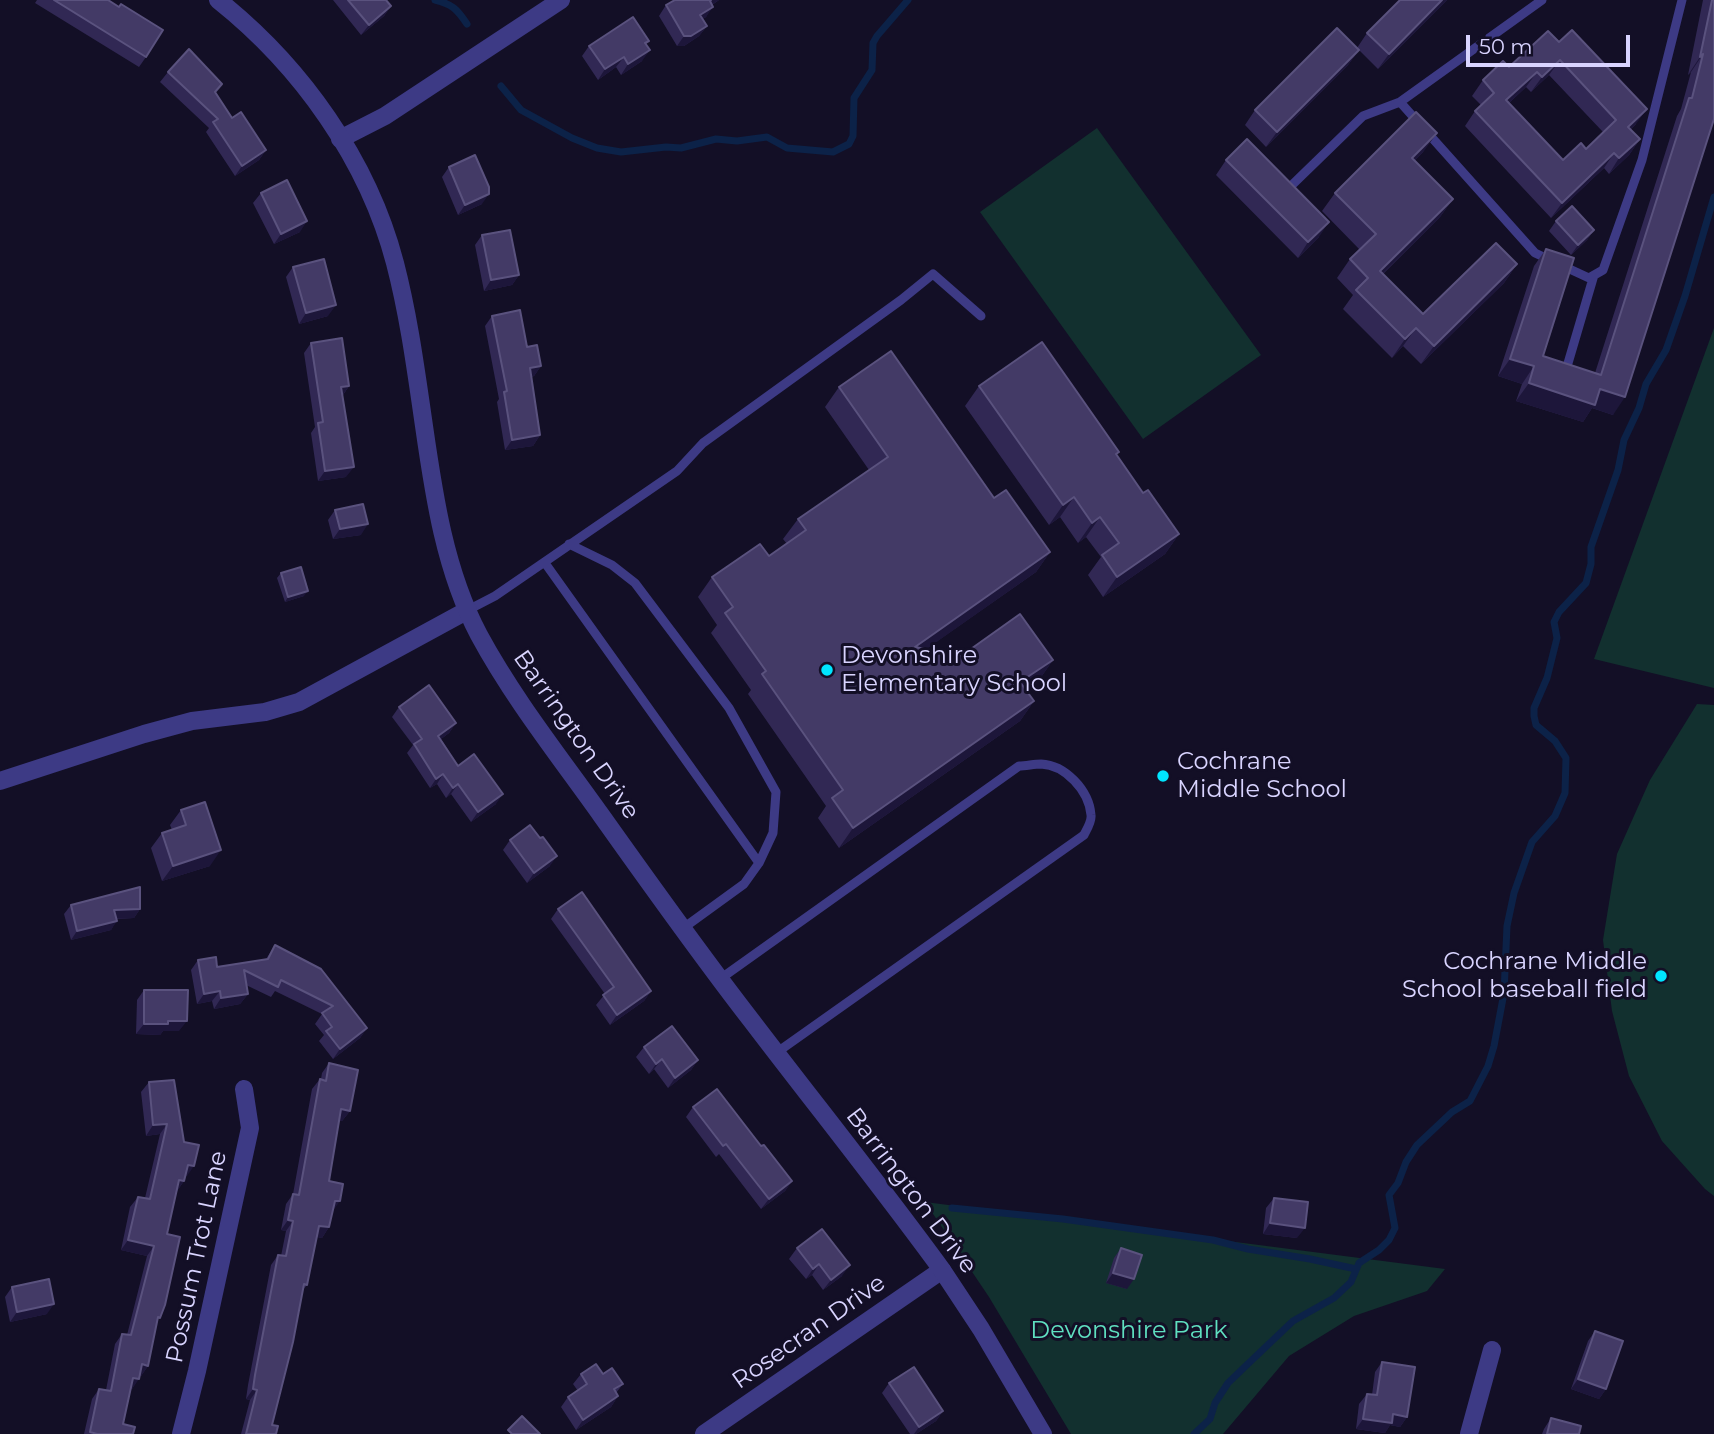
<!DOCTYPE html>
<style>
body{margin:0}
#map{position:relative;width:1714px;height:1434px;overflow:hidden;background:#130f26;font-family:Montserrat,sans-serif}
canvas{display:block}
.scale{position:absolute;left:1466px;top:35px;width:164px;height:32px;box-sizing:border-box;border:4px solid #d9d4ff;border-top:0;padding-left:9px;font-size:21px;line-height:24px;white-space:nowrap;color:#d9d4ff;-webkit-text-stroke:5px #130f26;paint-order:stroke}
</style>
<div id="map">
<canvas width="1714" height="1434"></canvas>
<div class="scale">50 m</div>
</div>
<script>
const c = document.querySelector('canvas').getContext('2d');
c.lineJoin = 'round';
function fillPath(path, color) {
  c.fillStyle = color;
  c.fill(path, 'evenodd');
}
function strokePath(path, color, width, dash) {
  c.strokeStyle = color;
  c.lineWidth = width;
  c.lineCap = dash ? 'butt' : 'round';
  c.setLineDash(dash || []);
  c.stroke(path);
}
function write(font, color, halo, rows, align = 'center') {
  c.font = font + ' Montserrat,sans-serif';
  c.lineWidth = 6;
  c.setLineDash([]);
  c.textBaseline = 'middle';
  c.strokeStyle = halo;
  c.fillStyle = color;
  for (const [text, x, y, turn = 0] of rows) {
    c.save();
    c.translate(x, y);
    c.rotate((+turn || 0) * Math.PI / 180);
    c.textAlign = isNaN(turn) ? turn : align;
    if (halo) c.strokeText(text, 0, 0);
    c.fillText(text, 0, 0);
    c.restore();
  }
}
fillPath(new Path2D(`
 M1097 128 1261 355 1143 439 980 212Z
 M1714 328V688L1594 659Z
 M1697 704 1714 705V1196L1705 1189 1662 1141 1629 1076 1612 1011 1603 940 1617 854 1650 780Z
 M925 1202 1445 1269 1427 1291 1354 1316 1289 1356 1223 1434H1071L989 1297Z`), '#12302f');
strokePath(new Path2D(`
 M435 0C452 4 457 9 467 24
 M501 86 521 110 572 138 597 148 621 152 666 147 681 148 716 139 737 141 767 137 787 148 833 152 849 144 853 136 854 98 872 70 873 43 877 36 908 0
 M952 1208 1063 1219 1213 1240 1248 1249 1310 1259 1356 1269
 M1194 1434 1210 1419 1215 1403 1228 1383 1252 1360 1293 1321 1334 1298 1351 1282 1359 1263 1379 1250 1389 1240 1395 1228 1389 1195 1398 1183 1406 1162 1417 1145 1452 1112 1470 1101 1488 1066 1494 1046 1504 993 1507 926 1514 893 1532 842 1555 816 1565 793 1566 758 1555 741 1536 725 1534 716V708L1547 678 1557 638 1554 622 1559 612 1586 583 1591 564V547L1618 470 1624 440 1639 408 1646 384 1666 350 1685 296 1714 197`), '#0c2248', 7);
strokePath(new Path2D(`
 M1542 0 1400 102 1535 253 1589 278 1603 270 1642 160 1682 0
 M1293 184 1363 116 1400 102
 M1566 370 1594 275
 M569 544 612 565 635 583 729 708 776 792 773 833 759 863 744 884 682 929
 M545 563 759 863
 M468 610 495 596 677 471 703 443 901 300 933 274 981 316
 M720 979 1019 766C1026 766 1034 764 1041 764 1065 765 1089 790 1091 815 1092 821 1087 829 1084 835L776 1053`), '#3d3a85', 9);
strokePath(new Path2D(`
 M340 139 385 116 561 0
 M0 781 144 734 192 721 265 712 299 702 468 610
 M181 1434 197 1371 250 1128 244 1089
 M704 1434 942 1270
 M1469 1434 1492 1350`), '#3d3a85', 18);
strokePath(new Path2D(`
 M218 0C301 66 368 160 395 263 409 317 416 371 424 426 434 496 445 571 479 635 513 698 559 756 601 815 650 884 699 953 751 1020 815 1104 880 1185 942 1270L981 1329 1043 1434`), '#3d3a85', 18);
fillPath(new Path2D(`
 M37 0H108L146 57 139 67 35 3Z
 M333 0H386L391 6 384 16 361 35Z
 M719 0 712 5 706 17 702 19 707 26 699 36 684 46H677L659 16 666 5Z
 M1400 0H1447L1378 69 1359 50 1348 65 1266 147 1245 125 1255 110 1357 48 1367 33Z
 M1703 0H1714V119L1613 415 1592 408 1583 422 1516 401 1522 384 1498 376 1534 266 1546 249 1543 356 1595 373 1677 116 1681 109 1691 72 1688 75Z
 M1548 31 1636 124 1630 130 1640 139 1629 155 1609 174 1604 168 1551 218 1465 126 1475 111 1481 105 1472 96 1483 80 1509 67ZM1549 75 1603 132 1586 149 1563 160 1509 103 1526 87 1531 92Z
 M649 41 646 45 642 61 621 75 616 67 598 80 582 56 589 46Z
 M168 72 216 93 232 118 266 150 259 160 235 176 206 132 209 128 160 82Z
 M1424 151 1415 160 1453 199 1440 217 1383 274 1423 314 1517 264 1504 283 1421 364 1403 346 1392 358 1343 309 1353 295 1337 278 1350 259 1360 250 1322 211 1335 193Z
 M1226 160 1319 237 1298 258 1216 175Z
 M449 167 482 204 458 215 442 177Z
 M261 193 300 232 274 244 253 203Z
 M1556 221 1594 230 1587 240 1571 255 1549 231Z
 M482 235 519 275 512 285 484 291 475 245Z
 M293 267 328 316 299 324 286 277Z
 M492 316 527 347 541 366 534 376 531 377 540 435 533 446 505 450 497 402 499 399 485 326Z
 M311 343 349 386 343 395 346 477 318 481 311 433 315 427 304 353Z
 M979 386 1117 456 1143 493 1179 534 1165 554 1103 597 1088 575 1101 557 1086 537 1078 543 1060 517 1049 525 965 406Z
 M839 387 994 498 1050 552 1036 572 926 649 961 656 1053 660 1039 680 1026 689 1034 701 1020 721 839 848 818 818 826 806 748 694 751 690 711 633 717 625 698 597 712 577 769 556 787 544 783 539 798 519 869 470 825 407Z
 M335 510 361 535 333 539 328 520Z
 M281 573 304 596 285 602 277 578Z
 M399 707 456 723 449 733 441 739 458 766 496 804 471 822 451 794 446 798 437 784 430 788 407 753 413 745 392 717Z
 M181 810 210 866 162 881 151 848 162 833 172 830 170 825Z
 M510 840 550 866 527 883 503 850Z
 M71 905 140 909 134 918 117 919 111 930 71 940 64 914Z
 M558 909 651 991 644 1001 610 1025 596 1005 605 994 551 919Z
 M275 945 367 1028 360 1038 333 1059 319 1041 324 1035 315 1024 322 1014 275 991 271 997 246 985 248 994 240 1004 214 1009 212 1001 197 1004 191 970 198 960 217 967 266 959Z
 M144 990 179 1031H163L160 1035 136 1034 137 1000Z
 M644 1047 698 1060 691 1070 668 1088 654 1069 649 1074 636 1057Z
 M329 1063 350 1111 342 1121 339 1120 329 1181 333 1211 329 1227 322 1238 317 1237 307 1285 302 1291 272 1425 276 1434H241L250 1400 246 1399 248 1385 271 1265 278 1255 281 1256 286 1231 281 1230 286 1204 293 1194 312 1089 320 1079H321L322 1073Z
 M174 1080 187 1176H185L184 1181 177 1191 167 1234 157 1323 148 1366 141 1376H140L132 1389H130L123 1424 133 1434H84L92 1399 99 1389 106 1390 115 1344 122 1334 127 1335 147 1256 121 1250 130 1207 138 1197 145 1198 160 1134 146 1136 141 1092 149 1082Z
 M693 1107 761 1146 792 1181 785 1191 761 1209 719 1154 716 1157 686 1117Z
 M1274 1198 1297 1238 1263 1234 1266 1208Z
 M797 1248 842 1276 823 1290 812 1275 806 1279 789 1259Z
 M1121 1248 1127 1289 1106 1283 1114 1258Z
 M12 1287 47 1314 10 1322 5 1297Z
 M1595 1331 1606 1389 1599 1399 1571 1389 1588 1341Z
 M1382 1362 1407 1417 1400 1427 1390 1425 1385 1433 1356 1429 1359 1404 1367 1394 1372 1395 1375 1372Z
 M581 1374H603L623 1384 616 1393 618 1396 611 1407 576 1430 561 1407 568 1397 578 1391 573 1384Z
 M889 1383 943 1411 936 1421 916 1434H910L882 1393Z
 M1551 1418 1579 1434H1542L1544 1429Z`), '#312854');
fillPath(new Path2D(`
 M711 0H719L703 11Z
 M1442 0H1447L1378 69 1389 54Z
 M391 6 384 16 361 35 369 25Z
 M713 7 706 17 692 25 700 15Z
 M707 26 699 36 684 46H677L684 36Z
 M650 50 642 61 621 75 628 64Z
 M1359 50 1348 65 1266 147 1277 132Z
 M1703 54 1691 72 1688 75 1700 57Z
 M624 57 616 67 598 80 605 69Z
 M1560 60 1549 75 1531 92 1542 77Z
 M1537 72 1526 87 1496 115 1506 100Z
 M1647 109 1636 124 1617 142 1628 127Z
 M1437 133 1424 151 1399 176 1412 158Z
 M1640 139 1629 155 1609 174 1619 158Z
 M266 150 259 160 235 176 242 166Z
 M1614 153 1604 168 1551 218 1562 203Z
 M489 194 482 204 458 215 465 205Z
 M1453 199 1440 217 1367 289 1380 271Z
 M307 221 300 232 274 244 281 234Z
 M1329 222 1319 237 1298 258 1308 242Z
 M1594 230 1587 240 1571 255 1578 245Z
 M1517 264 1504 283 1421 364 1434 346Z
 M519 275 512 285 484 291 491 280Z
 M336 305 328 316 299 324 306 313Z
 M1416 328 1403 346 1392 358 1405 339Z
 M1510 359 1534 366 1522 384 1498 376Z
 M541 366 534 376 523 379 530 368Z
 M1529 383 1600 389 1625 397 1613 415 1592 408 1583 422 1516 401Z
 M349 386 342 396 341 387Z
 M540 435 533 446 505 450 512 440Z
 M354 467 346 477 318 481 325 471Z
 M1074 497 1060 517 1049 525 1063 505Z
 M1100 517 1086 537 1078 543 1092 523Z
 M368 524 361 535 333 539 340 529Z
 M1179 534 1165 554 1103 597 1117 577Z
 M1050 552 1036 572 901 667 915 647Z
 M308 591 304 596 285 602 288 597Z
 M1053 660 1039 680 1006 702 1020 682Z
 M1034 701 1020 721 839 848 853 828Z
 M456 723 449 733 432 746 438 736Z
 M443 774 437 784 430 788 436 779Z
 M458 784 451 794 446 798 453 788Z
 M503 794 496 804 471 822 478 812Z
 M221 850 210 866 162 881 173 866Z
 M557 856 550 866 527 883 534 873Z
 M140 909 134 918 108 919 114 910Z
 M117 921 111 930 71 940 77 931Z
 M220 991 212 1001 197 1004 204 994Z
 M651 991 644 1001 610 1025 617 1015Z
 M248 994 240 1004 214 1009 221 998Z
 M168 1021H187L179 1031H163L160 1035 136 1034 144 1024Z
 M367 1028 360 1038 333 1059 340 1049Z
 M662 1059 654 1069 649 1074 656 1064Z
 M698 1060 691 1070 668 1088 675 1078Z
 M341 1109 350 1111 342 1121 334 1119Z
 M167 1124 160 1134 146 1136 153 1125Z
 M188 1165 194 1166 187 1176 181 1175Z
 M179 1180 184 1181 177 1191Z
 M792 1181 785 1191 761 1209 769 1199Z
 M335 1201H340L332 1212Z
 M288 1220 293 1221 286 1231 281 1230Z
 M1270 1223 1305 1228 1297 1238 1263 1234Z
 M319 1226 329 1227 322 1238 312 1236Z
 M128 1240 154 1246 147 1256 121 1250Z
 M819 1264 812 1275 806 1279 813 1269Z
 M850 1265 842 1276 823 1290 831 1280Z
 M1113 1273 1134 1279 1127 1289 1106 1283Z
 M54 1304 47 1314 10 1322 17 1312Z
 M142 1364 148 1366 141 1376 135 1375Z
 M133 1378 139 1379 132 1389 126 1388Z
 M1578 1379 1606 1389 1599 1399 1571 1389Z
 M253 1389 257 1390 250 1400 246 1399Z
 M618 1396 611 1407 576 1430 583 1420Z
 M943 1411 936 1421 916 1434H914L919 1427Z
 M1393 1414 1407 1417 1400 1427 1390 1425 1385 1433 1356 1429 1363 1419Z`), '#1d163a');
const building = new Path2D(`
 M54 0H108L119 7 121 4 163 30 146 57Z
 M348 0H386L391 6 369 25Z
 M675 0H711L710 1 713 7 700 15 707 26 691 36H684L666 5Z
 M1400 0H1442L1389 54 1367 33Z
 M1712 0H1714V119L1625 397 1600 389 1595 405 1529 383 1534 366 1510 359 1546 249 1574 258 1543 356 1601 375 1689 98H1692L1703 54 1700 57Z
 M633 17 649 41 645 43 650 50 628 64 624 57 605 69 589 46Z
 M1337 28 1359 50 1277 132 1255 110Z
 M1572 30 1647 109 1628 127 1640 139 1619 158 1614 153 1562 203 1475 111 1494 93 1483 80 1503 61 1509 67 1548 31 1559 42ZM1560 60 1616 120 1586 149 1581 143 1563 160 1506 100 1537 72 1542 77Z
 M189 49 222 84 215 92 232 118 241 112 266 150 242 166 213 122 218 119 168 72Z
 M1416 112 1437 133 1412 158 1453 199 1380 271 1423 314 1496 243 1517 264 1434 346 1416 328 1405 339 1356 290 1368 278 1350 259 1376 234 1335 193Z
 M1247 139 1329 222 1308 242 1226 160Z
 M475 155 489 187V194L465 205 449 167Z
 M287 180 307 221 281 234 261 193Z
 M1572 206 1594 230 1578 245 1556 221Z
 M510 230 519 275 491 280 482 235Z
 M324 259 336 305 306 313 293 267Z
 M520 310 527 347 537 345 541 366 530 368 540 435 512 440 504 392 507 391 492 316Z
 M342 338 349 386 341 387 354 467 325 471 318 423 323 422 311 343Z
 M1042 342 1119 452 1116 454 1143 493 1148 490 1179 534 1117 577 1102 555 1119 543 1100 517 1092 523 1074 497 1063 505 979 386Z
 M891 351 994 498 1006 490 1050 552 915 647 961 656 1020 614 1053 660 1020 682 1034 701 853 828 832 798 843 790 762 674 766 671 725 613 733 607 712 577 760 544 769 556 806 530 798 519 888 457 839 387Z
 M363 504 368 524 340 529 335 510Z
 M301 567 308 591 288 597 281 573Z
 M429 685 456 723 438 736 458 766 474 754 503 794 478 812 458 784 453 788 443 774 436 779 414 744 422 739 399 707Z
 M205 802 221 850 173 866 162 833 186 825 181 810Z
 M530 825 540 838 543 837 557 856 534 873 510 840Z
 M140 887V909L114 910 117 921 77 931 71 905Z
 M582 892 651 991 617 1015 603 995 614 987 558 909Z
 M275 945 321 969 367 1028 340 1049 326 1031 332 1027 322 1013 333 1006 281 980 278 987 244 970 248 994 221 998 220 991 204 994 198 960 216 957 217 967 268 959Z
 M144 990H188L187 1021H168V1024H144Z
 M672 1026 698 1060 675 1078 662 1059 656 1064 644 1047Z
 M329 1063 358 1070 350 1111 341 1109 329 1181 343 1184 340 1201H335L329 1227 319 1226 307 1285 304 1284 293 1342 272 1425 278 1426 276 1434H246L257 1390 253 1389 255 1375 278 1255 286 1256 293 1221 288 1220 293 1194 299 1195 320 1079 326 1081Z
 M174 1080 184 1142 199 1145 194 1166 188 1165 184 1181 179 1180 167 1234 180 1237 165 1305 160 1318 158 1317 148 1366 142 1364 139 1379 133 1378 123 1424 135 1427 133 1434H97L90 1432 99 1389 111 1391 122 1334 131 1335 154 1246 128 1240 138 1197 150 1199 167 1124 153 1125 149 1082Z
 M717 1089 761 1146 764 1145 792 1181 769 1199 726 1144 723 1146 693 1107Z
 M1274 1198 1308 1202 1305 1228 1270 1223Z
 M822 1229 850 1265 831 1280 819 1264 813 1269 797 1248Z
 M1121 1248 1142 1255 1134 1279 1113 1273Z
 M49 1279 54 1304 17 1312 12 1287Z
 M1595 1331 1623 1341 1606 1389 1578 1379Z
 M1382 1362 1415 1367 1407 1417 1393 1414 1392 1423 1363 1419 1367 1394 1377 1395Z
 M596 1364 603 1374 612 1368 623 1384 614 1389 618 1396 583 1420 568 1397 587 1384 581 1374Z
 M914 1367 943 1411 919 1427 889 1383Z
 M522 1416 540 1434H512L508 1430Z
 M1551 1418 1581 1426 1579 1434H1547Z`);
fillPath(building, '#433a66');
strokePath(building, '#5a527e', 2);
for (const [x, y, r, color] of [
 [827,670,7,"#00e5ff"],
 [1163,776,7,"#00e5ff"],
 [1661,976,7,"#00e5ff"]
]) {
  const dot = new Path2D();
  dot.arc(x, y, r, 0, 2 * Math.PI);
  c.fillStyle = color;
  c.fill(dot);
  strokePath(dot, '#130f26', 2.5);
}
write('24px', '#d9d4ff', '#130f26', [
 ["Devonshire",841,656],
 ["Elementary School",841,684],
 ["Cochrane",1177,762],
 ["Middle School",1177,790],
 ["Cochrane Middle",1647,962,"right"],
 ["School baseball field",1647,990,"right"]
], 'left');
write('24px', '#d9d4ff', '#130f26', [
 ["Barrington Drive",576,735,55],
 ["Barrington Drive",911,1191,53],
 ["Possum Trot Lane",197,1257,-78],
 ["Rosecran Drive",809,1332,-35]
]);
write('24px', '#5fe0c0', '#130f26', [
 ["Devonshire Park",1129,1331]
]);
</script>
